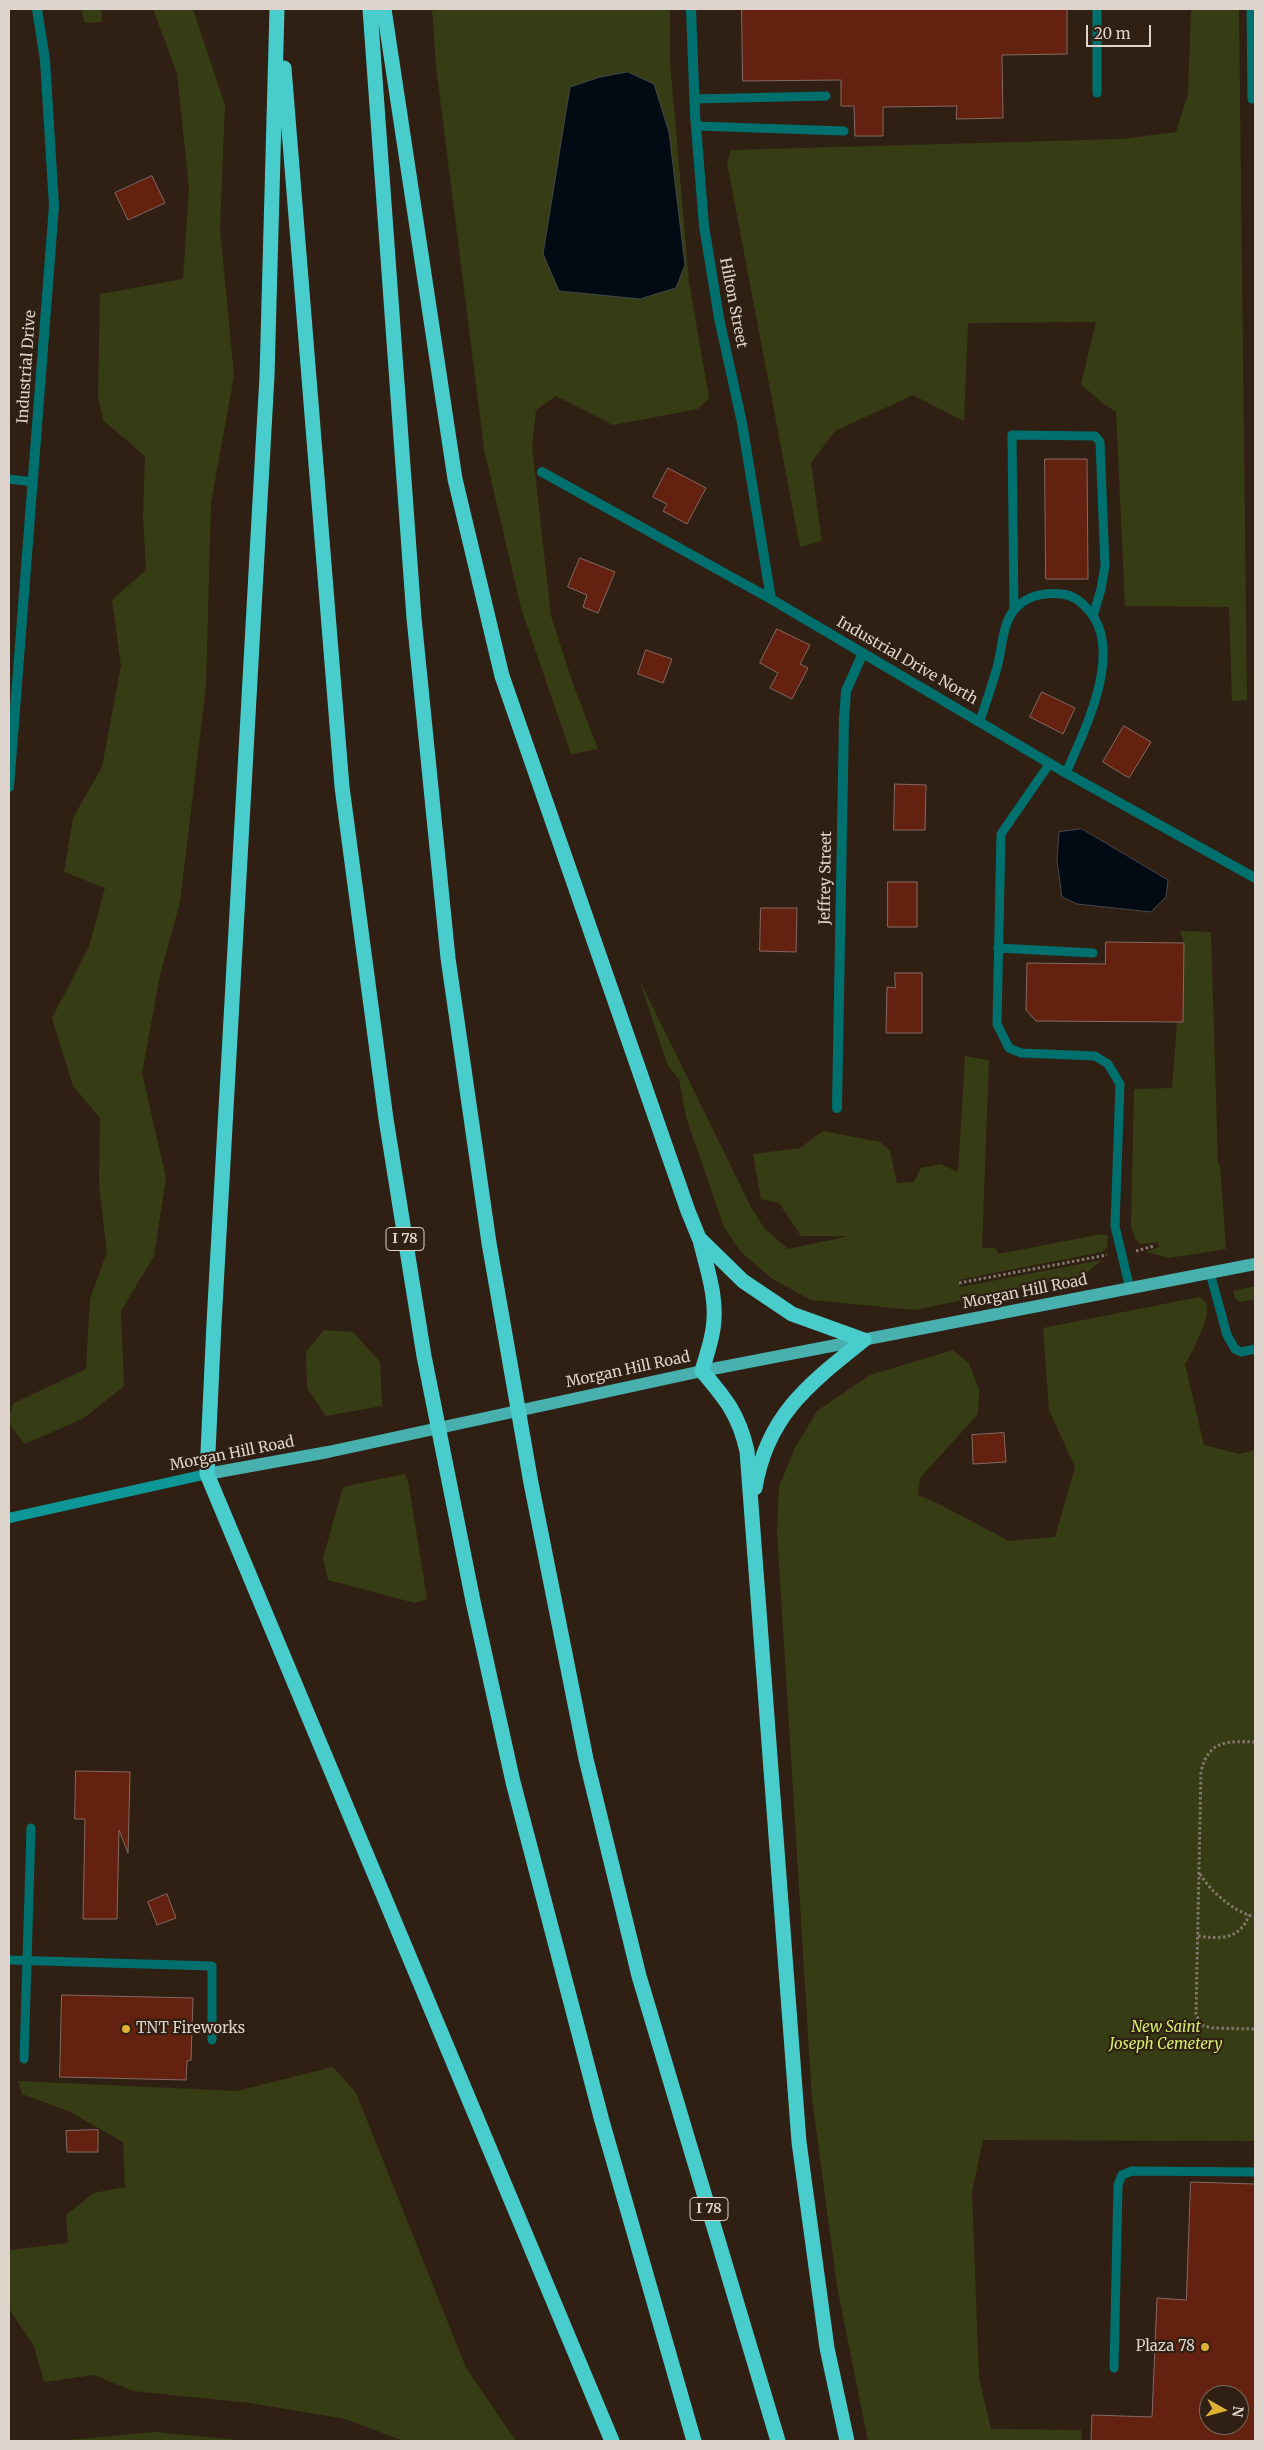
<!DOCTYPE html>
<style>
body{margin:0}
#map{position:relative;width:1264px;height:2450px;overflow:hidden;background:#302013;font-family:Merriweather,serif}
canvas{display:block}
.frame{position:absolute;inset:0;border:10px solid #ded4cb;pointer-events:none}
.north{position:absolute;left:1199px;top:2385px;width:50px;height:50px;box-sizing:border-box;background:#302013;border:1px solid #76685d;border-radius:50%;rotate:97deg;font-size:14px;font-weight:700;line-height:20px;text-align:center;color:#ded4cb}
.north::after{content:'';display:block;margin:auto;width:18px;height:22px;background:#dfb133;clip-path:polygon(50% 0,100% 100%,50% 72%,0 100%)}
.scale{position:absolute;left:1086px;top:25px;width:65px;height:22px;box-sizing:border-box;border:2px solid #ded4cb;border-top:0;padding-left:6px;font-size:15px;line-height:18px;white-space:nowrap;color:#ded4cb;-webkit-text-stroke:4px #302013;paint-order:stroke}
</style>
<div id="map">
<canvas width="1264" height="2450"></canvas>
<div class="frame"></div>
<div class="north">N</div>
<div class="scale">20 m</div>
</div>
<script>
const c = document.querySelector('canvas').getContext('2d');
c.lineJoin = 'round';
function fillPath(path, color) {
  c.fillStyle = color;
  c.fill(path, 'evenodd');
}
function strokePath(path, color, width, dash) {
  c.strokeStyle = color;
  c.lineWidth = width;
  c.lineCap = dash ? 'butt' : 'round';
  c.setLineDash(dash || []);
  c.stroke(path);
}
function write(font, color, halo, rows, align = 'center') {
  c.font = font + ' Merriweather,serif';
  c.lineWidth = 4.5;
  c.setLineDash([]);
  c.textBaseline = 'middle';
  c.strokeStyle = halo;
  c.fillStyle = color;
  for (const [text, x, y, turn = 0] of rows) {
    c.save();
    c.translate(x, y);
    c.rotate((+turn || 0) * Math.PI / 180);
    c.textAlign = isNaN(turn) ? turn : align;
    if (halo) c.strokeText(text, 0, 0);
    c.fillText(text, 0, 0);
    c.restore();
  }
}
fillPath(new Path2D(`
 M81 9H101L102 22 85 23Z
 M153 9H193L225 105 220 229 234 376 211 503 206 686 180 902 160 975 142 1073 166 1178 154 1256 121 1311 124 1386 84 1418 25 1444C11 1426 5 1425 14 1403L86 1369 90 1299 107 1252 99 1185 100 1118 73 1086 52 1018 89 947 105 888 64 872 73 818 102 767 121 666 112 600 146 570 143 518 145 456 103 420 98 396 100 294 183 279 189 188 177 73Z
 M432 9H670V61L689 282 709 398 698 409 613 425 556 396 536 410 532 446 551 616 573 684 598 749 571 754 521 608 484 449 436 66Z
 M1191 9H1239L1247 700 1232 701 1229 607 1125 606 1116 412 1102 403 1081 384 1096 322 968 323 964 421 913 395 835 431 811 463 822 541 800 547 727 163 731 150 1122 139 1176 132 1188 94Z
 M1180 931 1211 932 1218 1164 1220 1165 1226 1249 1169 1258 1146 1252 1159 1247 1158 1242 1141 1244 1136 1240 1131 1227 1134 1089 1172 1088 1177 1022H1183L1184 943Z
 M639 979 751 1207 764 1228 788 1249 849 1236H801L779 1203 761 1199 753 1154 800 1148 823 1131 880 1142 890 1151 897 1183 914 1182 921 1168 940 1164 958 1172 965 1056 989 1060 982 1248H996L998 1254 1102 1234 1108 1236 1107 1247 1102 1252 958 1280 960 1287 1102 1260 1084 1275 915 1310 811 1300 771 1278 741 1252 724 1227 686 1117 679 1079 668 1066Z
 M1255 1286V1299L1240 1302 1235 1298 1233 1291Z
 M1199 1297C1203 1299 1207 1303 1207 1309 1208 1320 1191 1356 1185 1364L1204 1445 1239 1454 1255 1450V2141L983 2140 972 2192 979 2378 991 2429 1081 2430 1082 2441H868L837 2286 812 2098 777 1532 779 1487 795 1448 817 1411 870 1375 953 1350 969 1363 979 1390 978 1414 920 1478 918 1495 937 1503 1009 1541 1055 1537 1075 1467 1049 1410 1043 1328Z
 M324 1330 353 1332 380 1362 382 1406 326 1416 307 1388 306 1352Z
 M404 1474 408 1480 427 1599 415 1603 328 1580 323 1558 343 1487Z
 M333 2067 356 2093 466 2368 516 2441H404L345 2419 250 2403 133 2391 94 2375 44 2382 34 2346 9 2309V2250L68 2243 66 2215 94 2193 125 2187 123 2142 68 2111 22 2094 18 2081 237 2091Z
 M155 2432 248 2441H57Z`), '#363d14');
const water = new Path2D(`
 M628 72 654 84 669 132 685 265 676 288 640 299 559 291 543 254 570 87 600 77Z
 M1082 829 1168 880 1166 897 1151 912 1077 904 1062 897 1057 861 1059 832Z`);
fillPath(water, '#020b14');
strokePath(water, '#44474b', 1);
const building = new Path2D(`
 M742 9H1067V54L1002 55 1003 118 956 119 957 106 883 107V136H855L854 106H841V80L743 81Z
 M152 176 165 203 128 220 115 193Z
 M1045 459H1087L1088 579H1046Z
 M668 468 706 488 687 524 663 511 667 504 653 497Z
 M580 558 615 572 598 613 583 607 587 595 568 587Z
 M777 629 810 645 800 664 808 668 792 699 770 688 778 673 760 663Z
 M646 650 672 659 663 683 638 674Z
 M1042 692 1075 708 1063 734 1030 717Z
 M1124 726 1151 742 1129 778 1103 762Z
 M895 784 926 785 925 830H894Z
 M888 882H917V927H888Z
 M761 908H797L796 952 760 951Z
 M1106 942 1184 943 1183 1022 1036 1021 1026 1010 1027 963 1105 964Z
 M895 973H922V1033H886L887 987 895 988Z
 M1004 1433 1006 1462 973 1464 972 1435Z
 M76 1771 130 1772 128 1853 119 1830 117 1919H83L85 1819H75Z
 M167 1894 176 1918 157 1925 148 1902Z
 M62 1995 193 1998 191 2060 187 2061 186 2080 60 2077Z
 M98 2130V2152H67L66 2131Z
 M1191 2182 1255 2184V2441H1091L1092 2415 1152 2417 1157 2298 1186 2300ZM1209 2395H1239V2425H1209Z`);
fillPath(building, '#65210f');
strokePath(building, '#836a63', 1);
strokePath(new Path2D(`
 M1136 1251 1154 1246
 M959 1283 1107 1255
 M1255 1742C1227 1741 1209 1740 1201 1771L1196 2014 1201 2025 1212 2028 1255 2029
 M1200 1874C1211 1892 1234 1912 1255 1917
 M1198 1936C1220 1939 1240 1940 1249 1915`), '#83766b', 3, [2.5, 2.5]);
strokePath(new Path2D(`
 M1097 9V93
 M1251 9 1252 99
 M695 99 826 96
 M696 126 844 131
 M9 479 33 482
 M1014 610 1012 435 1095 436 1100 442 1105 566 1101 589 1093 616
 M980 721C986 702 993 683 998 664 1002 647 1003 623 1014 610 1027 595 1044 592 1062 594 1074 595 1083 603 1090 612 1124 653 1084 731 1066 773
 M1050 763 1001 834 997 1024 1009 1048 1021 1053 1095 1056 1108 1064 1120 1084 1115 1226 1130 1289
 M998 948 1093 953
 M1210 1273 1227 1335 1235 1349 1241 1352 1255 1349
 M9 1960 212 1966V2040
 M24 2059 31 1828
 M1114 2368 1118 2185 1122 2175 1132 2171 1255 2172`), '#00706f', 9);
strokePath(new Path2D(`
 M691 9 695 114 704 226 719 318 742 423 771 599
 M542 472 771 599 1066 773 1255 878
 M9 787 54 206 45 60 37 9
 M837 1108 844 719 846 691 863 653`), '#00706f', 10);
strokePath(new Path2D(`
 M9 1518 207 1474`), '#0f9696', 10);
strokePath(new Path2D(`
 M207 1474 328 1452 702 1371 1255 1264`), '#48b1b0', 12);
strokePath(new Path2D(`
 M277 9 267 376 214 1323 207 1474 612 2441
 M370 9 414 618 448 958 489 1243 531 1483 586 1759 639 1976 778 2441
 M384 9 455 479 502 676 688 1211 699 1238 743 1281 792 1314 864 1340
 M284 68 342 787 386 1119 424 1356 473 1601 513 1782 602 2121 694 2441
 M700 1240C707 1269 718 1299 713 1329 711 1343 706 1357 702 1371 726 1399 739 1415 747 1451L799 2142 827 2348 847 2441
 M755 1488C767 1415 810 1383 864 1340`), '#49cdcc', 15);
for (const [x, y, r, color] of [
 [126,2029,5,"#dfb133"],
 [1205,2347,5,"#dfb133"]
]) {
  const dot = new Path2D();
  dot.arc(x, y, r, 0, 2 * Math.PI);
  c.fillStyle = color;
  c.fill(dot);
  strokePath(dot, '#302013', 2);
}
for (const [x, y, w] of [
 [405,1239,38],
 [709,2209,38]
]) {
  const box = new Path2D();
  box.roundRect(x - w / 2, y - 11.5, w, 23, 4);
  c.fillStyle = '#302013';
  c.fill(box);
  strokePath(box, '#ded4cb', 1);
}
write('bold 14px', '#ded4cb', null, [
 ["I 78",405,1239],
 ["I 78",709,2209]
]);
write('15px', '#ded4cb', '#302013', [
 ["Hilton Street",733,303,79],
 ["Industrial Drive",27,367,-86],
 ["Industrial Drive North",907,661,30],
 ["Jeffrey Street",826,878,-89],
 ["Morgan Hill Road",1025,1292,-11],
 ["Morgan Hill Road",628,1370,-12],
 ["Morgan Hill Road",232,1454,-11]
]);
write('italic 15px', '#d5ee6c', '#302013', [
 ["New Saint",1166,2028],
 ["Joseph Cemetery",1166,2045]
]);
write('15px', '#ded4cb', '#302013', [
 ["TNT Fireworks",136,2029],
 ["Plaza 78",1195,2347,"right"]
], 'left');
</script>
